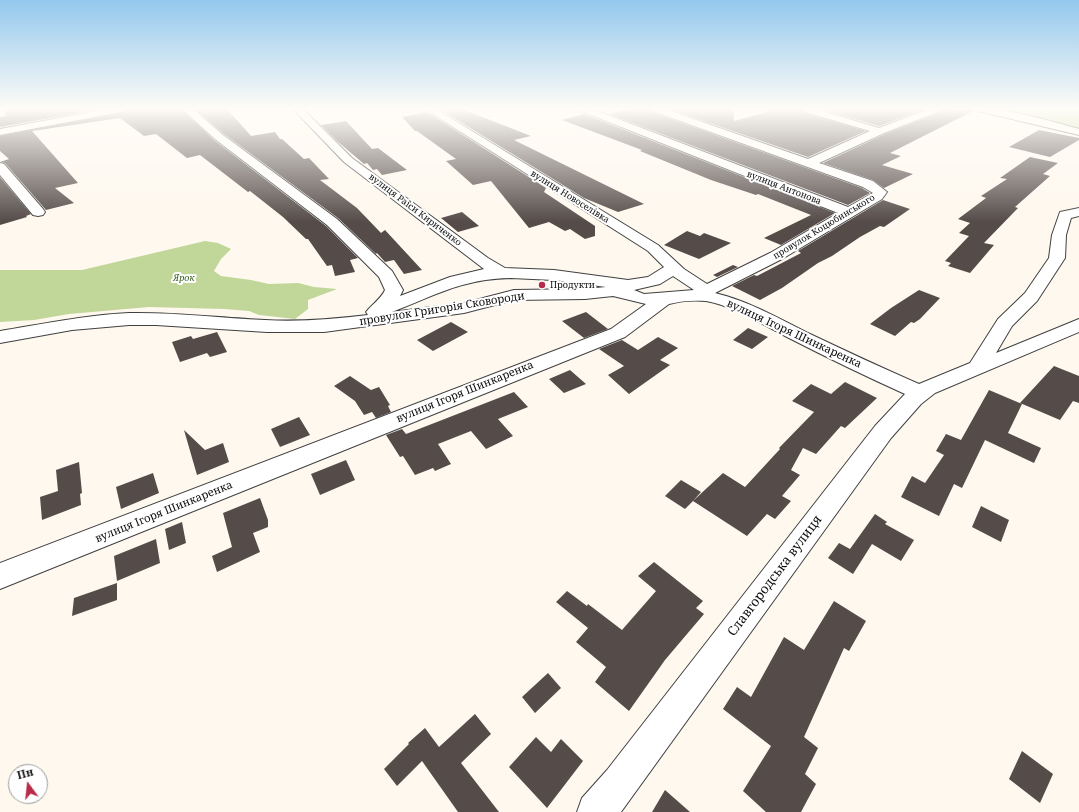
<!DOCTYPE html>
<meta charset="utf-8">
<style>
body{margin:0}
#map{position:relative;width:1079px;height:812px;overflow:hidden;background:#fef8ee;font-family:"Noto Serif",serif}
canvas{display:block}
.north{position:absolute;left:8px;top:764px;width:40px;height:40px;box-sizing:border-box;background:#fff;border:1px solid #9e9e9e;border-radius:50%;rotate:345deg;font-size:11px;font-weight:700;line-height:16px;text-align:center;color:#0d0d0d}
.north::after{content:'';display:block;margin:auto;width:14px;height:18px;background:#b82a4a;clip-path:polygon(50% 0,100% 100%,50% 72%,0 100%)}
</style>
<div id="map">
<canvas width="1079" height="812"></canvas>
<div class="north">Пн</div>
</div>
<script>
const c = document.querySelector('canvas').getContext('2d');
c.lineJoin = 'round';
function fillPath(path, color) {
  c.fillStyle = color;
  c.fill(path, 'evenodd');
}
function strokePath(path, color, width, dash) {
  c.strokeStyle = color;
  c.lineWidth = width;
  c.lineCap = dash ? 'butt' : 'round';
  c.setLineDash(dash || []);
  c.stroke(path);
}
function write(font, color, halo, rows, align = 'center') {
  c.font = font + ' "Noto Serif",serif';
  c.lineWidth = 4;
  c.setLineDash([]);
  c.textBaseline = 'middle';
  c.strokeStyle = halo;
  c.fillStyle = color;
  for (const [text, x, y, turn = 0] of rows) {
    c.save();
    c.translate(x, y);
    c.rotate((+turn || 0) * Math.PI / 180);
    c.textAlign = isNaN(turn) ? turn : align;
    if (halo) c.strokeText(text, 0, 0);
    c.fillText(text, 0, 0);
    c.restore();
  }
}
fillPath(new Path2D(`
 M985 109H1079V130Z
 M205 241 218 243 231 249 221 259 214 271 221 276 251 280 269 284 298 283 314 287 337 289 308 300V309L295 319 259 315 249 311 225 309 149 307 69 314 34 320 0 322V270H82Z`), '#c0d799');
fillPath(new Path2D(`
 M8 109H100L0 127V117L6 116 4 111H9Z
 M127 109H181L214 140 326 226 358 258 350 260 355 272 335 276 332 265 327 266 308 239H306L283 217 250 191 248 192 200 155 187 158 156 134 144 136 120 118 32 131 78 183 55 188 74 203 46 210 5 163 0 162 9 159 0 151V136L121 113Z
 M195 109H227L251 136 275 132 280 139H282L304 159 309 158 329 179 320 180 357 208 381 233 385 230 422 270 404 274 394 260 385 262 377 253 376 254 338 218 224 134Z
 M448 109H462L531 136 514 140 644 204 618 212 584 198 441 110Z
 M629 109H650L652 112 862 188 870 193 848 205 609 114Z
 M669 109H733L734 121 767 112 768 109H799L802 112 866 131 808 157Z
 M820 109H925L879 126Z
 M943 109 975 110 890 153 901 156 882 165 913 174 884 188 873 180 823 163 885 134 941 112Z
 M427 112 546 188 544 192 595 226V236L585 239 570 229 565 231 549 222 529 228 491 181 473 185 446 161 456 159 417 131H415L402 117Z
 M584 114 835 213 781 245 764 238 811 215 758 194 756 195 711 180 640 151 642 150 562 120Z
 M346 121 372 149 378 148 407 170 382 175 377 169 373 170 367 163 364 164 337 141 321 125Z
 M1039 130 1079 138V140L1050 157 1009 147Z
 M1030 157 1058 163 1043 174 1050 176 1015 207 1018 208 984 243 994 245 970 273 948 266 951 263 945 261 969 236 959 233 970 223 958 219 986 198 981 196 1007 179 1000 178Z
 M0 177 31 214 26 216 27 217 0 225Z
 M883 200 910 209 884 227 880 226 860 237 832 256 818 263 782 288 760 300 732 286 754 275 757 276 801 253 798 251Z
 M462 212 479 226 458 232 441 218Z
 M687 231 700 236 704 233 731 243 699 259 664 245Z
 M733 265 738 267 717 277 713 275Z
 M919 290 940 298 920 319 914 323 911 322 895 336 870 324 891 308Z
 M586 312 608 329 584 338 562 321Z
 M451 322 468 332 433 351 417 340Z
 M748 328 768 337 752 349 733 340Z
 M217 332 227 352 210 357 207 353 180 362 172 342 191 336 193 339Z
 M658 337 678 348 660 360 670 365 629 394 608 375 624 366 599 349 622 340 638 350Z
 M1054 366 1079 376V403L1073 401 1060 420 1020 403Z
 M570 370 586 384 564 393 549 379Z
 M350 376 371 390 379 387 390 405 388 406 391 412 376 418 372 412 364 415 355 401 334 386Z
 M845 382 877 398 845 428 841 426 816 454 803 448 791 470 800 475 782 496 791 501 775 519 767 514 747 536 693 501 685 509 665 496 681 480 701 492 693 501 723 473 745 487 780 449 779 448 814 412 792 401 811 384 831 394Z
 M989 390 1022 404 1008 433 1041 448 1034 463 985 440 962 488 954 484 939 516 901 497 912 476 925 483 944 455 936 451 946 434 961 440Z
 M514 392 528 407 498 419 513 436 486 449 471 431 438 444 451 464 435 471 433 468 415 475 403 456 400 457 386 435 402 429 406 434Z
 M299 417 310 435 280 447 271 429Z
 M184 430 205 450 223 443 229 462 197 475Z
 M346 460 355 480 320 495 311 474Z
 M79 462 82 493 80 494 81 505 42 520 40 497 58 491 56 470Z
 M153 473 159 493 121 509 116 487Z
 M260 498 268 520V527L253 533 260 552 217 572 212 556 232 547 223 513Z
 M981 506 1009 520 1001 542 972 527Z
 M875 514 887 522 885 524 914 540 901 561 872 544 853 574 828 558 839 543 850 549Z
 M182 522 186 543 169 550 165 529Z
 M156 539 160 563 117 581 114 556Z
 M654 562 703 601 696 608 704 614 665 660 629 711 595 682 606 667 576 642 588 628 556 602 567 591 587 606 588 604 622 630 656 591 638 576Z
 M117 583V600L72 616 74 598Z
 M834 601 866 621 849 651 844 648 804 737 818 748 805 774 816 784 801 812H766L743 791 771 746 723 709 737 687 751 697 784 637 804 650Z
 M548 673 561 688 535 713 522 697Z
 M475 714 491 734 461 763 499 812H458L422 761 397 786 384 769 409 744 408 743 425 728 439 747Z
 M536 737 551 752 561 739 583 761 547 808 509 767Z
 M1022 751 1053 774 1040 803 1009 779Z
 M665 790 690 812H652Z`), '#554c4a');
const minor = new Path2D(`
 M107 109H126L121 112 0 135V129Z
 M182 109H193L223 135 337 219 392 271 403 290 400 296 450 277 484 269 344 162 293 109H303L352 158 488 258 505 268 554 270 628 280 648 277 664 267 648 251 425 109H436L658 245 684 269 707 284 770 253 838 213 581 111 579 109H592L848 207 873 193 863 187 653 111 651 109H665L808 159 870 131 802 111 800 109H815L879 128 929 109H942L940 111 884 133 819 163 873 181 887 192 882 199 782 259 715 293C749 301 780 319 810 334 846 351 882 368 919 384L970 363 998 319 1025 293 1049 258 1052 235 1060 212 1079 208V216L1071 218 1066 235 1065 258 1037 301 1012 326 996 353 1079 319V332L935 393 921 404 891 438 621 812H577L582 798 607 770 875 426 905 394C865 376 826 357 787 337 764 325 731 305 706 301 694 300 680 301 669 304L625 337 0 589V563L611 329 646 304 613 296 585 299 514 300 464 313 324 332H267L156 325H129L72 330 0 343V331C43 324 85 315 129 313 174 312 220 318 265 320 300 322 334 319 368 315L366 312C372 304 381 299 385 290L379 277 327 225 215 139ZM673 276 694 290 644 294 634 290 660 284ZM511 278 554 280 606 287 585 289 514 290 464 303 392 312C436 295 462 279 511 278Z
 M976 109C1005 107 1050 121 1079 129V135L978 111Z
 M0 163 4 164 43 209 45 212 43 215 38 216 33 215 0 175Z`);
strokePath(minor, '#404040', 2);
fillPath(minor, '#fff');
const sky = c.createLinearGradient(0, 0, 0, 222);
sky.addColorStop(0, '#93c8ed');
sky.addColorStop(0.49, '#fffcf7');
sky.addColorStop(1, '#fffcf700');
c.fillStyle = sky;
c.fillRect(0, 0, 1079, 222);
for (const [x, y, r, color] of [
 [542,285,4,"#b82a4a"]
]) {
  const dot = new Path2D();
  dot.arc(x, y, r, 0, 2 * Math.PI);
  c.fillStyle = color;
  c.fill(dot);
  strokePath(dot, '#fff', 1.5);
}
write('9px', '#0d0d0d', '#fff', [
 ["вулиця Антонова",784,188,21],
 ["вулиця Новоселівка",570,197,32],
 ["вулиця Раїси Кириченко",415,210,37],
 ["провулок Коцюбинського",824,227,-31]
]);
write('italic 9px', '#396220', '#fff', [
 ["Ярок",184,278]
]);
write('9px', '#0d0d0d', '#fff', [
 ["Продукти",550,285]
], 'left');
write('11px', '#0d0d0d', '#fff', [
 ["провулок Григорія Сковороди",442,309,-9],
 ["вулиця Ігоря Шинкаренка",794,334,25],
 ["вулиця Ігоря Шинкаренка",465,392,-22],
 ["вулиця Ігоря Шинкаренка",164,512,-22]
]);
write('13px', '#0d0d0d', '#fff', [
 ["Славгородська вулиця",775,576,-53]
]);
</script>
